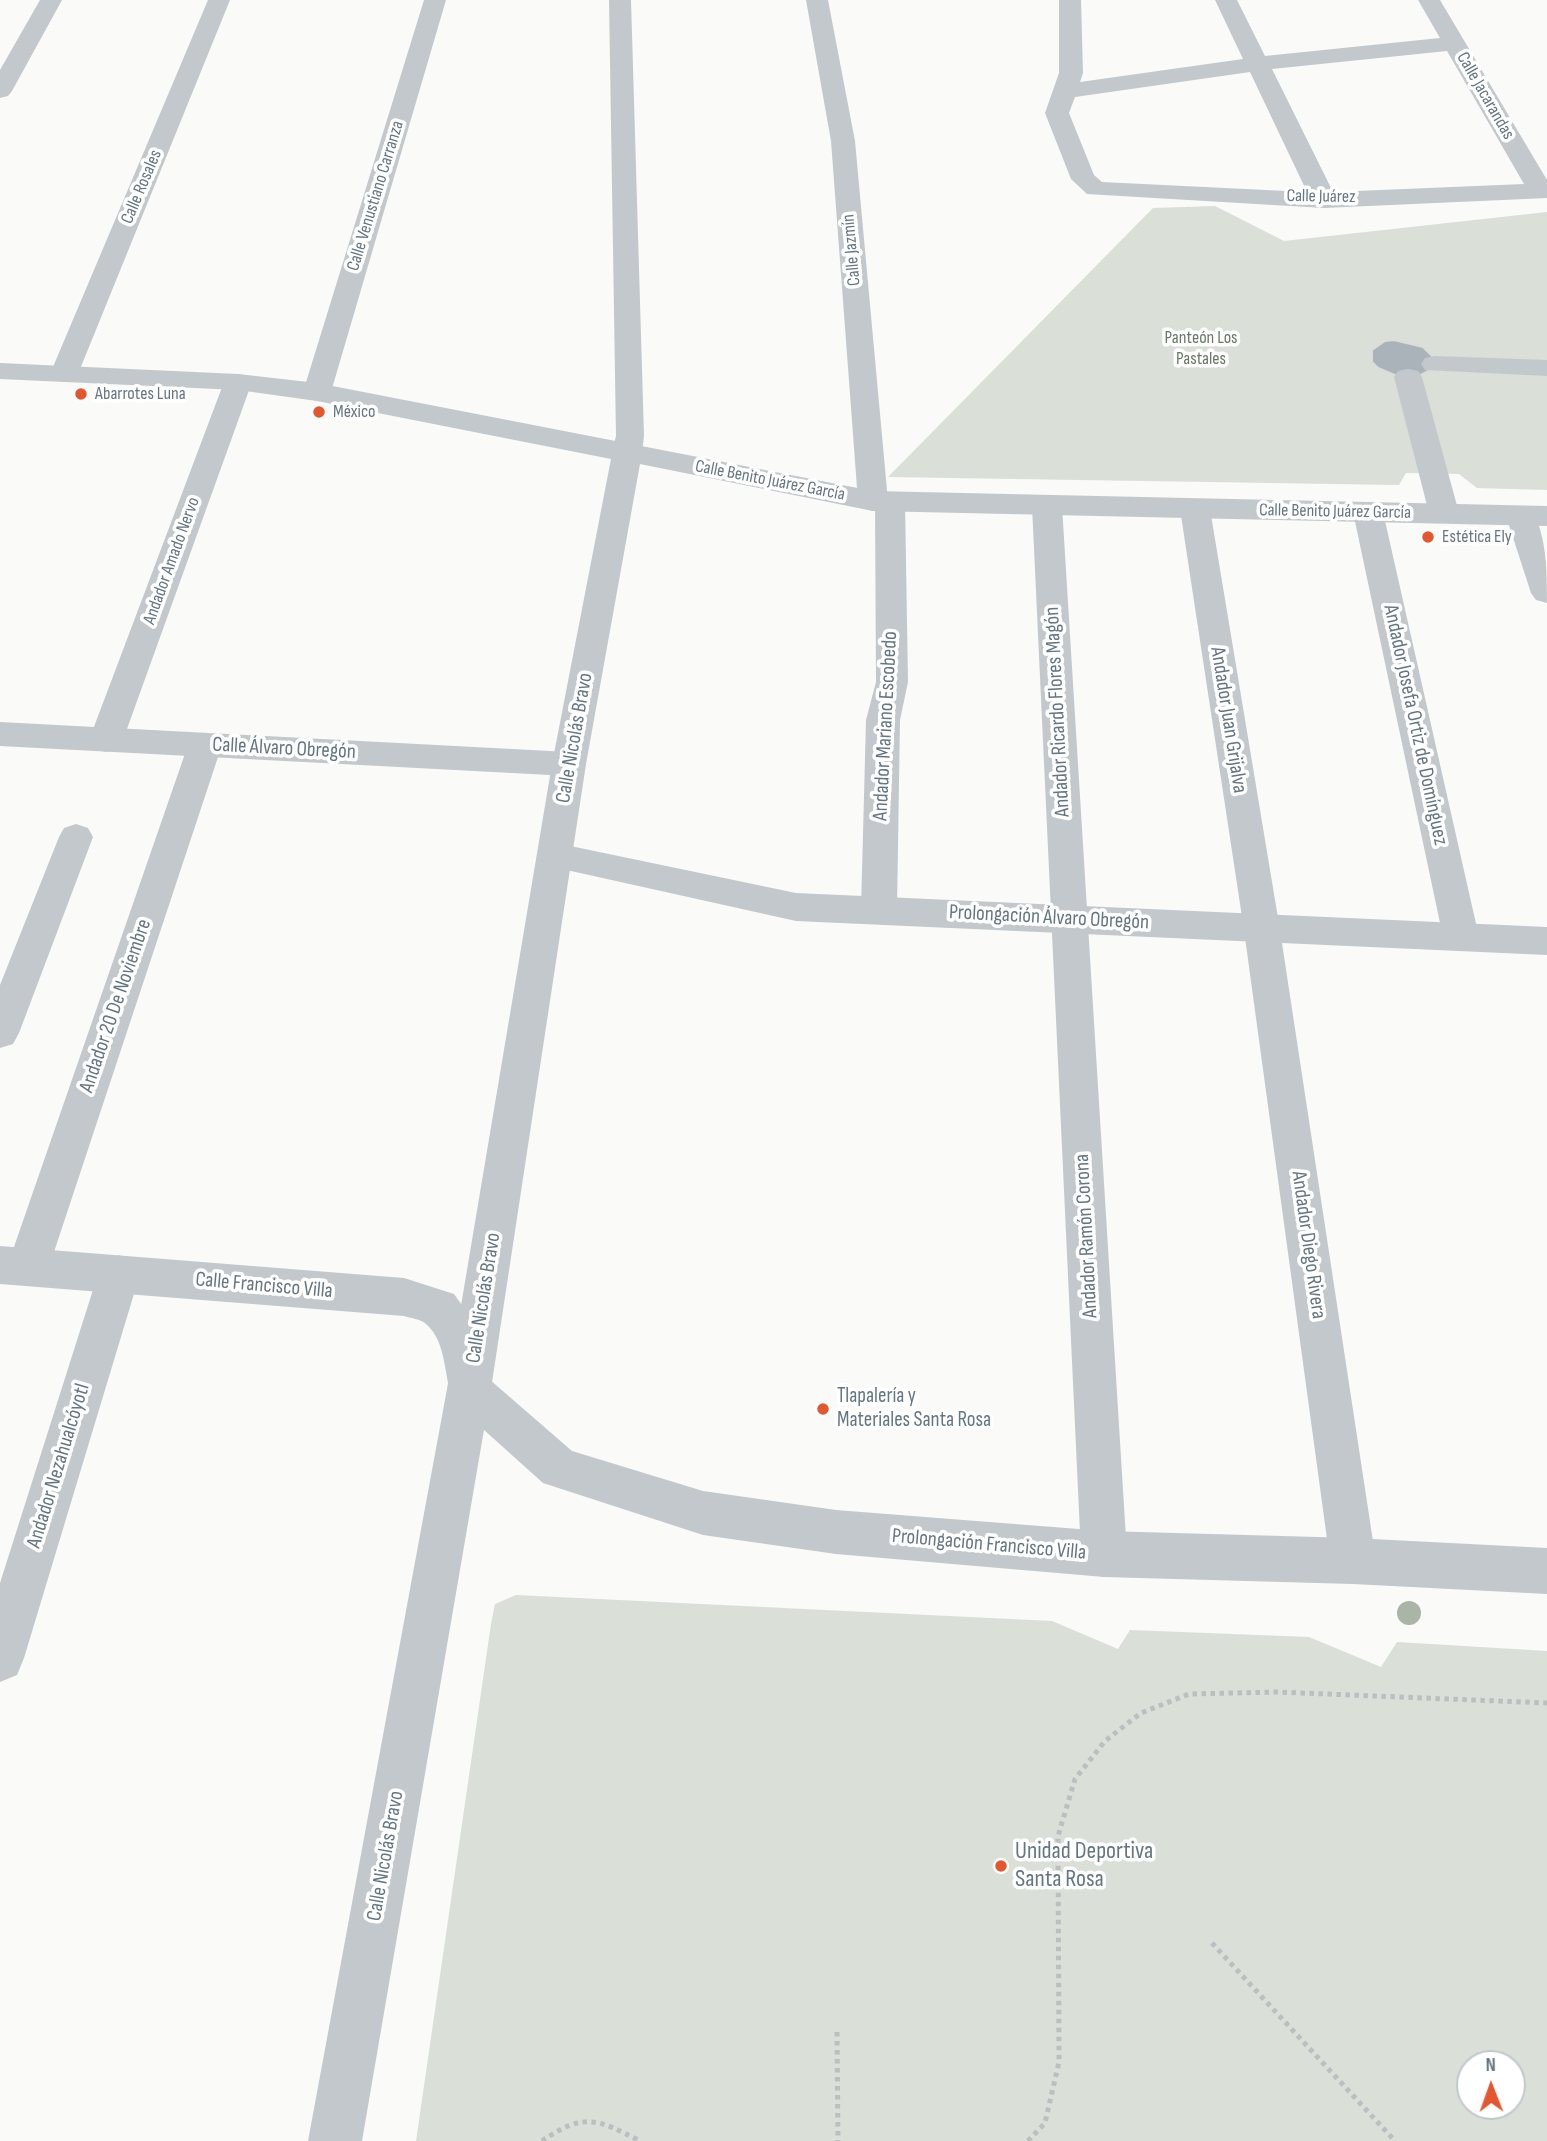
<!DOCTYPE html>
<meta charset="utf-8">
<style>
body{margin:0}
#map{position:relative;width:1547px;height:2141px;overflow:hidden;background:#fafaf8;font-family:"Sofia Sans Condensed",sans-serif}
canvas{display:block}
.north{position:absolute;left:1456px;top:2050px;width:70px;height:70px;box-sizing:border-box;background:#fff;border:2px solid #c1c8cd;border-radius:50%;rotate:359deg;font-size:19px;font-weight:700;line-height:28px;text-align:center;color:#657683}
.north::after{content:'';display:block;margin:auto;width:24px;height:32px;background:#e4572e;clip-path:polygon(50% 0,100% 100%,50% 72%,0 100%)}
</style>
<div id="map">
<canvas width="1547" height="2141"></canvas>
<div class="north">N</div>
</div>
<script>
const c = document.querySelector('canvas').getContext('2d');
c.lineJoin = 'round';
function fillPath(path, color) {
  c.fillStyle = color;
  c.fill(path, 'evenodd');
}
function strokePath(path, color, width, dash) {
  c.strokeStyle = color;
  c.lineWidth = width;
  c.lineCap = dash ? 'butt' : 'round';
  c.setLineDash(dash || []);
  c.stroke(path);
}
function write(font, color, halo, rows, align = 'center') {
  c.font = font + ' "Sofia Sans Condensed",sans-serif';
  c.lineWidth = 7;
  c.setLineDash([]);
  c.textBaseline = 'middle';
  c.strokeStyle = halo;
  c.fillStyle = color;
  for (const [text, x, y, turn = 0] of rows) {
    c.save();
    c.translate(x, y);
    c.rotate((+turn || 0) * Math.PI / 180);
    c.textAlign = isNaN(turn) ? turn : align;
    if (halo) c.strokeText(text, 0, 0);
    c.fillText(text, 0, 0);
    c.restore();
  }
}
fillPath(new Path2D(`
 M1215 206 1284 241 1547 212V490L1477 488 1459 474 1406 473 1399 485 888 477 1153 208Z
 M516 1595 1052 1621 1118 1649 1130 1630 1309 1637 1381 1667 1397 1642 1547 1651V2141H416L491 1624 495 1604ZM1512 2064V2106H1470V2064Z`), '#dadfd7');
const building = new Path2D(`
 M1394 340 1423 347 1434 358 1432 369 1419 376H1397L1378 368 1372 362V350L1385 341Z`);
fillPath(building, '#aab3b9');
strokePath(building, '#dcdcda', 2);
strokePath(new Path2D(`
 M1212 1943 1395 2141
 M837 2032 838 2141
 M542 2141C584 2112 597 2119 640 2141
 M1028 2141 1045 2123 1059 2062 1058 1836 1075 1779 1105 1741 1141 1713 1189 1694 1277 1692 1547 1703`), '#bbbfc2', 5, [4.5, 4.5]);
fillPath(new Path2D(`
 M238 374 248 376 252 382 123 740 118 749 106 752 94 749 89 740 224 382 228 376Z
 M890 492 901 495 905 502 908 682 900 720 897 909 892 919 879 923 866 919 861 909 866 720 876 682 875 502 879 495Z
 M1047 496 1058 499 1062 506 1127 1554 1120 1570 1104 1577 1088 1570 1081 1554 1032 506 1036 499Z
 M1195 499 1206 502 1210 509 1280 930 1376 1561 1369 1577 1353 1584 1337 1577 1330 1561 1244 930 1180 509 1184 502Z
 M1368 502 1379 505 1383 512 1479 937 1474 947 1461 951 1448 947 1443 937 1353 512 1357 505Z
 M1521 506 1532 509C1547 538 1547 571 1547 603L1536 600 1531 593 1506 516 1510 509Z
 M205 733 217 736 222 745 49 1267 43 1280 28 1286 13 1280 7 1267 188 745 193 736Z
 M76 824 88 828 93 837 19 1033 13 1044 0 1048V985L59 837 64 828Z
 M119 1255 134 1261 140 1274 24 1658 17 1675 0 1682V1583L98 1274 104 1261Z`), '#c3c8cc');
fillPath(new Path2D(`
 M40 0H62L12 91 8 96 0 98V70Z
 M208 0H230L78 374 74 380 64 382 54 380 50 374Z
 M424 0H446L331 392 327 398 317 401 307 398 303 392Z
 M609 0H631L644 436 642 453 637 459 627 462 617 459 612 453 616 436Z
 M806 0H828L855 141 888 501 884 508 873 511 862 508 858 501 831 141Z
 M1059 0H1081L1083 73 1080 82 1243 59 1215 0H1237L1265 56 1440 38 1418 0H1440L1547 180V198L1324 208 1087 194 1071 179 1045 113 1059 73ZM1447 51 1524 184 1333 192 1272 69ZM1250 72 1307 192 1102 182 1094 175 1069 113 1075 97Z
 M1435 356 1547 360V376L1425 370 1421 364 1425 358Z
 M1408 369 1418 371 1422 377 1459 513 1455 520 1444 523 1433 520 1429 513 1394 377 1398 371Z
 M0 722 569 752 581 755 586 764 581 773 569 776 0 746Z
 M556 843 796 893 1547 927V955L796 921 544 865 538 856 544 847Z
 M0 1246 404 1278 454 1294 476 1325 482 1339 489 1379 572 1451 703 1491 836 1510 1104 1531 1353 1538 1547 1548V1594L1353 1584 1104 1577 836 1554 703 1535 543 1483 454 1403C443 1378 448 1343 426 1324 421 1319 410 1318 404 1316L0 1284Z`), '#c3c8cc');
fillPath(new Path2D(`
 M0 363 238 374 317 383 873 491 1547 506V526L873 511 640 464 586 764 491 1389 362 2141H308L447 1389 552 764 611 459 317 401 238 390 0 379Z`), '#c3c8cc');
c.fillStyle = '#aab4a7';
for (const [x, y] of [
 [1409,1613]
]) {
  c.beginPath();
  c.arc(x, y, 12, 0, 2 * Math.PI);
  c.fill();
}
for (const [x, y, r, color] of [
 [81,394,7,"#e4572e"],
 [319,412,7,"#e4572e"],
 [1428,537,7,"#e4572e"],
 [823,1409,7,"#e4572e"],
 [1001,1866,7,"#e4572e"]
]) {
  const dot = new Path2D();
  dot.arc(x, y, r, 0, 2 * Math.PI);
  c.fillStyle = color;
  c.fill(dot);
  strokePath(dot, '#fff', 2.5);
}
write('18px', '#657683', '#fff', [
 ["Calle Jacarandas",1485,96,60],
 ["Calle Rosales",142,187,-67],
 ["Calle Venustiano Carranza",376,196,-73],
 ["Calle Juárez",1321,197,1],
 ["Calle Jazmín",852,250,-95],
 ["Calle Benito Juárez García",770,481,11],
 ["Calle Benito Juárez García",1335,512,1],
 ["Andador Amado Nervo",172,561,-70]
]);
write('18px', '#687a64', '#fff', [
 ["Panteón Los",1201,338],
 ["Pastales",1201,359]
]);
write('18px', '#657683', '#fff', [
 ["Abarrotes Luna",95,394],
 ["México",333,412],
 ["Estética Ely",1442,537]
], 'left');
write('21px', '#657683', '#fff', [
 ["Andador Ricardo Flores Magón",1058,712,-93],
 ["Andador Juan Grijalva",1228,720,81],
 ["Andador Josefa Ortiz de Domínguez",1415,725,78],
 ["Andador Mariano Escobedo",886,726,-87],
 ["Calle Nicolás Bravo",575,738,-80],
 ["Calle Álvaro Obregón",284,749,3],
 ["Prolongación Álvaro Obregón",1049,918,3],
 ["Andador 20 De Noviembre",116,1006,-71],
 ["Andador Ramón Corona",1087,1236,-93],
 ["Andador Diego Rivera",1308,1245,82],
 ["Calle Francisco Villa",264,1286,5],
 ["Calle Nicolás Bravo",484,1298,-81],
 ["Andador Nezahualcóyotl",59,1466,-73],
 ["Prolongación Francisco Villa",989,1545,5],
 ["Calle Nicolás Bravo",386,1856,-80]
]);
write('21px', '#657683', '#fff', [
 ["Tlapalería y",837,1397],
 ["Materiales Santa Rosa",837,1421]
], 'left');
write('24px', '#657683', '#fff', [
 ["Unidad Deportiva",1015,1852],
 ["Santa Rosa",1015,1880]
], 'left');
</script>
